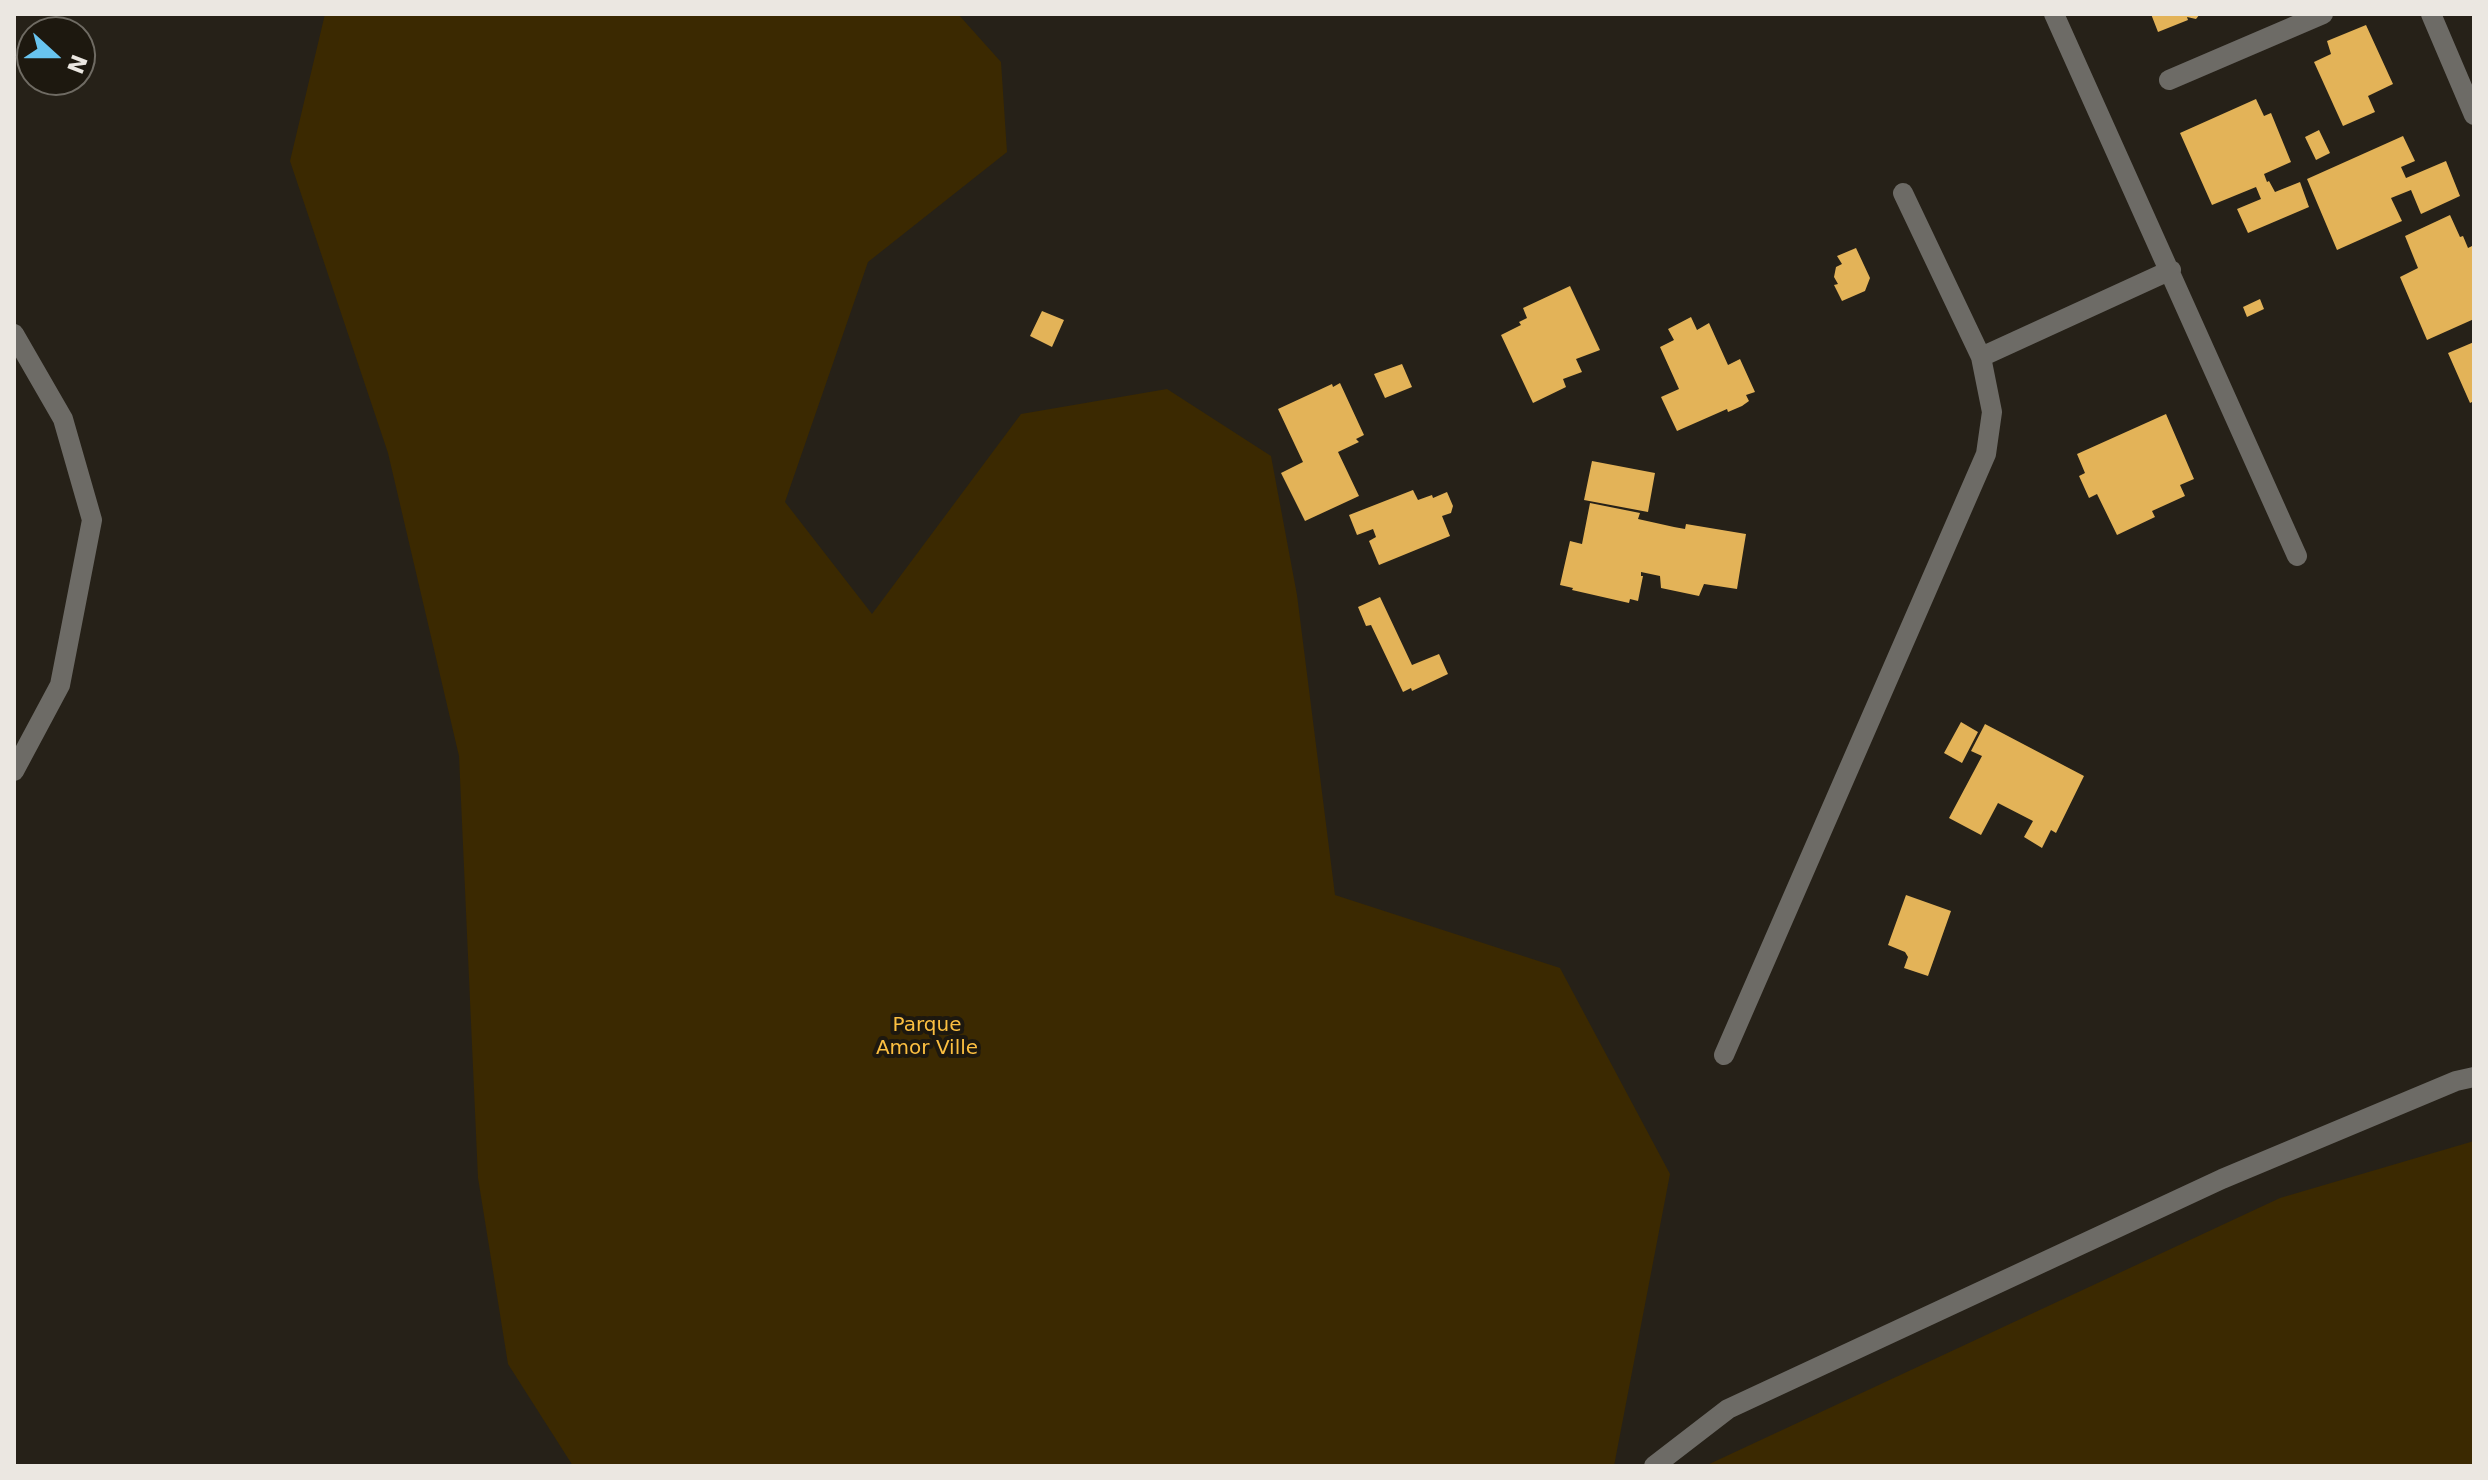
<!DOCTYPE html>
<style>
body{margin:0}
#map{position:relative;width:2488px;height:1480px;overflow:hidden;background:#262118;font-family:"DejaVu Sans",sans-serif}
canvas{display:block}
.frame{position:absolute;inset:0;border:16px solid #ebe7e1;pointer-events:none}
.north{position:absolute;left:16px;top:16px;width:80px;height:80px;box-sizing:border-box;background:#1d180f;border:2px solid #6f6b63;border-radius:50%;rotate:111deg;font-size:22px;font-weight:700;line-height:32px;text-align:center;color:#ebe7e1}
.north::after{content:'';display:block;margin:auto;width:28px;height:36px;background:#68c4f0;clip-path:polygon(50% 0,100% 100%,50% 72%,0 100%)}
</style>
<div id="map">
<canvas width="2488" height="1480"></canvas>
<div class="frame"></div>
<div class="north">N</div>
</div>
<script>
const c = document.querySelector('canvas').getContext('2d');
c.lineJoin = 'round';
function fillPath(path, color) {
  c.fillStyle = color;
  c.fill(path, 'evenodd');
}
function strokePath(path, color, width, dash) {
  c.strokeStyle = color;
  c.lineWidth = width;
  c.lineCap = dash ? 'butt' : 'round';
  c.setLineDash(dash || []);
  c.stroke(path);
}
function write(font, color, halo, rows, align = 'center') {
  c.font = font + ' "DejaVu Sans",sans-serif';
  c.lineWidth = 8;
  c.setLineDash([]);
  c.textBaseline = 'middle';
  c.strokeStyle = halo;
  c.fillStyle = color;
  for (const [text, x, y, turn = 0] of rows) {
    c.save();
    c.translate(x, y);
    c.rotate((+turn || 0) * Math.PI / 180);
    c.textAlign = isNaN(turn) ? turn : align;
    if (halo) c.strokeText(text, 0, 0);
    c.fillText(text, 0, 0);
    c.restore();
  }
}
fillPath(new Path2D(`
 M325 14H958L1001 62 1007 152 868 262 785 502 872 614 1021 414 1167 389 1271 456 1297 595 1335 895 1560 968 1670 1174 1614 1466H573L508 1364 478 1178 459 756 388 453 290 161Z
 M2474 1141V1466H1705L2280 1198Z`), '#3b2901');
fillPath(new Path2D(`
 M2151 14H2200L2196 19 2187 17 2188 20 2158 32Z
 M2366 25 2393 84 2368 96 2375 112 2343 126 2314 62 2331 54 2327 41Z
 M2256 99 2264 116 2271 113 2291 162 2264 174 2267 182 2269 181 2275 192 2300 182 2309 207 2248 233 2237 209 2261 199 2256 187 2212 205 2180 133Z
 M2319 130 2330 153 2316 160 2305 137Z
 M2403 136 2415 161 2401 167 2406 178 2446 161 2460 196 2421 214 2411 190 2391 198 2402 221 2337 250 2307 179Z
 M2450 215 2460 237 2463 236 2468 248 2474 245V319L2427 340 2400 277 2418 268 2405 236Z
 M1856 248 1870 278 1865 291 1842 301 1834 285 1838 284 1834 277 1836 267 1842 264 1837 256Z
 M1570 286 1600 350 1576 359 1582 372 1563 379 1566 387 1533 403 1501 335 1521 325 1519 322 1527 318 1523 308Z
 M2260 299 2264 309 2247 317 2243 307Z
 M1042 311 1064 320 1052 347 1030 336Z
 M1691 317 1697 330 1709 323 1728 365 1740 359 1755 392 1746 395 1749 401 1742 406 1728 412 1727 409 1677 431 1661 397 1679 389 1660 347 1674 340 1668 329Z
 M2474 342V401L2470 403 2448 353Z
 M1402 364 1412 387 1385 398 1374 374Z
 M1340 383 1364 435 1356 439 1359 442 1338 452 1359 496 1305 521 1281 473 1303 462 1278 409 1332 384 1333 387Z
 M2166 414 2194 479 2180 485 2185 496 2152 511 2155 517 2117 535 2097 494 2089 498 2079 476 2085 473 2077 454Z
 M1592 461 1655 473 1648 512 1584 500Z
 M1413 490 1418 500 1432 495 1433 498 1447 492 1453 506 1451 513 1442 516 1450 536 1379 565 1369 541 1376 537 1373 529 1357 535 1349 515Z
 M1590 503 1640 513 1638 519 1674 527 1685 529 1686 524 1746 534 1737 589 1704 584 1699 596 1661 588 1660 576 1641 572V576H1643L1638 601 1630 599 1629 603 1572 590 1573 588 1560 585 1570 541 1582 544Z
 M1380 597 1412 665 1439 654 1448 674 1412 691 1411 688 1403 692 1371 625 1366 626 1358 607Z
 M1961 722 1978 732 1962 763 1944 753Z
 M1985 724 2084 776 2056 833 2051 830 2042 848 2024 837 2033 821 1998 803 1981 835 1949 818 1982 756 1971 751Z
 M1906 895 1951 911 1928 976 1904 968 1908 957 1905 952 1888 945Z`), '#e3b358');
strokePath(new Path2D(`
 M2054 14 2297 556
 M2431 14 2474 115
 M2169 80 2323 14
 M14 334 63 419 92 520 60 685 14 771
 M1981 357 2171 270
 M1724 1055 1986 454 1992 412 1981 357 1903 193
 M1654 1466 1728 1409 2222 1179 2456 1081 2474 1077`), '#6d6b66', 20);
write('20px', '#fcbf41', '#1d180f', [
 ["Parque",927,1026],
 ["Amor Ville",927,1049]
]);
</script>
